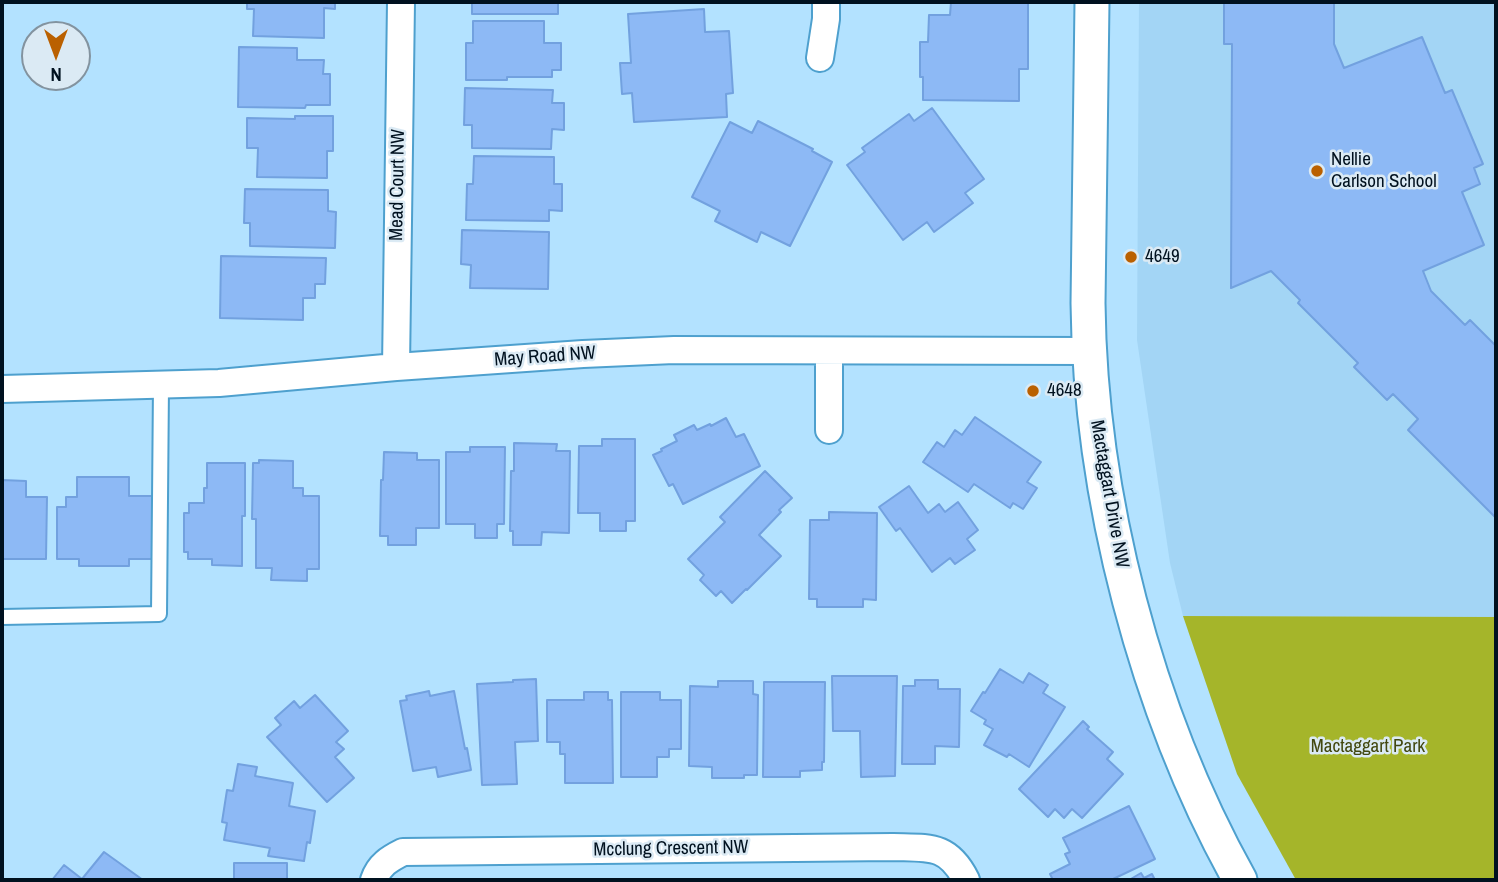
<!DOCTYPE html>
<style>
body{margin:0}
#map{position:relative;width:1498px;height:882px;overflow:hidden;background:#b3e2ff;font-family:"Archivo Narrow",sans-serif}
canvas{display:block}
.frame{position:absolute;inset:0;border:4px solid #00111f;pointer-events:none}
.north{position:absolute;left:21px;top:21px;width:70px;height:70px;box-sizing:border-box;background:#dbeaf4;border:2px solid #83939f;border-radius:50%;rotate:180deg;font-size:19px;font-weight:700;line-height:28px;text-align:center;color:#00111f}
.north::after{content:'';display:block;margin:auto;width:24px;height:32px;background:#ba6000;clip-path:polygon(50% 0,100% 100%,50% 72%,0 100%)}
</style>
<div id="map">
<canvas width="1498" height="882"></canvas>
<div class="frame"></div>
<div class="north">N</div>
</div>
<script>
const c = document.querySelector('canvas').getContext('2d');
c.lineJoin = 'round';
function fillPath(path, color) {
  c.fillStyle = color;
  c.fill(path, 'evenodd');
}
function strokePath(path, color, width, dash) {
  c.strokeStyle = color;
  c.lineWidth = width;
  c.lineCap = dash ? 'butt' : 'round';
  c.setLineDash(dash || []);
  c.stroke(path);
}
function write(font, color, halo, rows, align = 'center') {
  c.font = font + ' "Archivo Narrow",sans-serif';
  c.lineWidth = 5;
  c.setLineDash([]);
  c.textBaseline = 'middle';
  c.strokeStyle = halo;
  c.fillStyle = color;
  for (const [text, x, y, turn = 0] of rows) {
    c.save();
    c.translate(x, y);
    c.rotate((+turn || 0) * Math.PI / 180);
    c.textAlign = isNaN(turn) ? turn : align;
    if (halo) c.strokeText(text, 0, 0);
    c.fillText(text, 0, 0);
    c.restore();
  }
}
fillPath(new Path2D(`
 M1139 2H1496V617L1183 616 1170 563 1137 340Z`), '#a3d5f5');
fillPath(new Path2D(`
 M1183 616 1496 617V880H1296L1237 774Z`), '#a5b52a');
const building = new Path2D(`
 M247 2H335V9L324 8V38L253 36 254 9H247Z
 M472 2H558V14H472Z
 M951 2H1028V69H1019V101L923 100V77H920V42H928L929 15H950Z
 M1224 2H1334V44L1344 68 1422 37 1445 93 1452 90 1483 164 1474 168 1480 184 1462 192 1484 245 1423 271 1431 291 1465 325 1470 320 1495 345 1496 343V518L1408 430 1418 419 1393 394 1387 400 1354 367 1358 363 1298 303 1300 300 1271 271 1231 288 1232 44H1224Z
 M704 9 705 32 729 31 733 93 726 94 727 117 634 122 632 93 622 94 620 63H631L628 14Z
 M473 21H544V43H561V70H552V77H507V80H466V43H473Z
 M239 47 297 48V60H324L323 74H330V105H306L305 108 238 107Z
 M465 88 553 90 552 103H564V130L552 129 551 149 472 148V125H464Z
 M932 108 984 179 965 193 973 203 934 232 927 222 903 240 847 165 865 152 862 148 909 114 914 121Z
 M295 116H333V151H327V178L257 177 258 148H247V118L295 119Z
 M758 121 813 149 812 151 832 162 790 246 761 232 757 242 715 221 720 211 692 197 730 122 752 133Z
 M474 156 554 157V184H562V211L549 210V221L466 220 467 184H473Z
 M245 189 328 190V211L336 212 335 248 250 246V223H244Z
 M462 230 549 232 548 289 470 288 471 265 461 264Z
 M221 256 326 258 325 284H315V298H303V320L220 318Z
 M975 417 1041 462 1027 482 1037 488 1023 509 1013 503 1010 508 974 484 968 492 923 462 937 442 944 447 955 430 962 435Z
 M726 418 736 437 744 434 760 466 683 504 673 484 669 486 653 455 662 451 661 449 677 441 674 435 694 425 697 430 710 424 711 426Z
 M602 439H635V521H626V531H600V513H578L579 446H602Z
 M514 443 557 444 556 451H570L569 533 542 532 541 545H513V531H510L511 471H514Z
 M470 447H505L504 524H497V538H475V524H446V452H470Z
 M384 452 417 453V460H439V528H416V545H388V536H380L381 480H383Z
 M259 460 293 461V488H303V496H319V569H307V581L271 580 272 568H256V519H252L253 463H259Z
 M207 463H245V516H242V566L212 565V559H188V552H184V513H189V503H204V488H207Z
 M765 471 792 498 779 510 781 512 759 535 781 556 747 590 746 589 732 603 721 591 716 596 700 580 704 575 688 559 725 522 720 517Z
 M77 477H129V496H152V559H129V566H79V559H57V507H66V497H77Z
 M2 480 26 481V497H47L46 559H2Z
 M909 486 928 513 939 504 945 512 958 502 978 530 967 539 975 550 955 564 950 558 932 572 900 528 896 531 879 507Z
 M829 512 877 513 876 600 863 599V607H817V599H809L810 520H829Z
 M1000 669 1023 683 1029 673 1048 685 1043 693 1065 707 1029 767 1009 754 1007 757 984 745 993 729 984 724 986 720 971 711 983 692 985 693Z
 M832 676H897L895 776 861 777 860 731H833Z
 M536 679 538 741 515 742 517 784 482 785 477 684 513 682V680Z
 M915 680H938V689H960L959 747 935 746V764H902L903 686H915Z
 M718 681H753V694L758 695 757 775H744V778H712V767L689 766 690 686 718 687Z
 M764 682H825L824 762H822V770L800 771V777H763Z
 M429 691 430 696 454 691 465 749 467 748 471 770 438 777 436 767 413 771 400 701 407 700 406 696Z
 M584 692H608V700H612L613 783H565V754H560V742H547V700H584Z
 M621 692H660V700H681V749H669V757H657V777H621Z
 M315 695 348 731 336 742 344 749 335 757 354 778 327 802 267 737 281 725 275 718 294 701 300 708Z
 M1083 721 1089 727 1087 729 1113 752 1107 759 1123 774 1082 818 1072 809 1064 818 1055 809 1048 817 1019 789Z
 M238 764 257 767 255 776 293 783 289 806 315 811 310 843 307 842 304 861 268 856 270 848 224 840 227 823 222 822 227 790 233 791Z
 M1129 806 1155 859 1111 880H1053L1050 874 1070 864 1065 854 1070 852 1063 838Z
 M104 852 143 880H52L64 865 82 879Z
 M234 863H287V880H234Z
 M1141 873 1144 878 1152 874 1155 880H1129Z`);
fillPath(building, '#8db9f5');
strokePath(building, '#72a1df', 2);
const service = new Path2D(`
 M2 617 159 614 161 385`);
const minor = new Path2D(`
 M820 58 826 19V2
 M829 351V430
 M396 367 401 2
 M2 389 219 383 396 367 583 354 674 350 1089 351
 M374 880C379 865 389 859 403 852L893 847C929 848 948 844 966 880`);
const tertiary = new Path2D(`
 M1092 2 1088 303C1090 496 1146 712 1240 880`);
strokePath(service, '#4ea0ce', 18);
strokePath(minor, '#4ea0ce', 30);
strokePath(tertiary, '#4ea0ce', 37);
strokePath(service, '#fff', 14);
strokePath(minor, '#fff', 26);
strokePath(tertiary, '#fff', 33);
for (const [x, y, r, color] of [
 [1317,171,7,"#ba6000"],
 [1131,257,7,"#ba6000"],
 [1033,391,7,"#ba6000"]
]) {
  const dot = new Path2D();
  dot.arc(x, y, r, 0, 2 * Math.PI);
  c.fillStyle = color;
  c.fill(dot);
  strokePath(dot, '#dbeaf4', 2.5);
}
write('19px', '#00111f', '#dbeaf4', [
 ["Nellie",1331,160],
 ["Carlson School",1331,182],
 ["4649",1145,257],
 ["4648",1047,391]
], 'left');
write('19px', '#00111f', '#dbeaf4', [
 ["Mead Court NW",398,185,-89],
 ["May Road NW",545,357,-4],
 ["Mactaggart Drive NW",1109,494,80],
 ["Mcclung Crescent NW",671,849,-1]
]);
write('19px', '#424810', '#dbeaf4', [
 ["Mactaggart Park",1368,747]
]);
</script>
